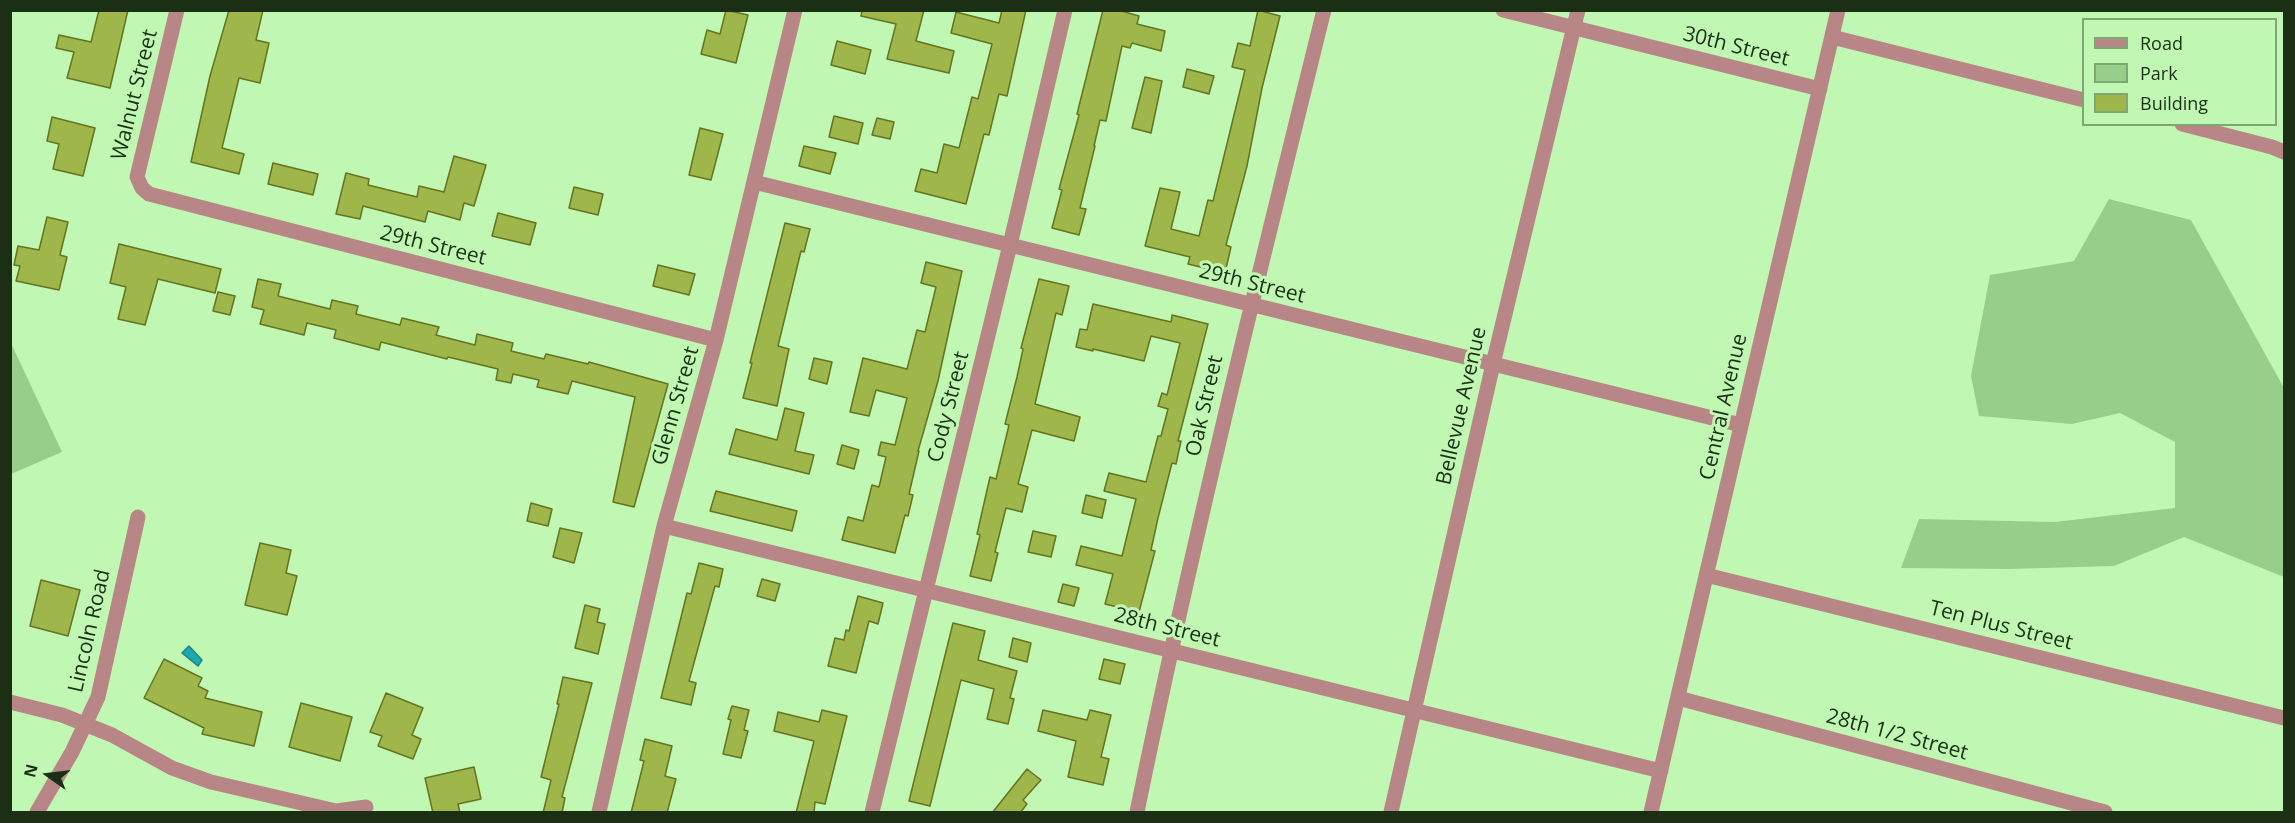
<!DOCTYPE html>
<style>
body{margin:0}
#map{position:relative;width:2295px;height:823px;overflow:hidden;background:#c0f8b3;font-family:"Open Sans",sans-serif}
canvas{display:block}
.frame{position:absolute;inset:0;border:12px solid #1a2f14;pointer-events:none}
.legend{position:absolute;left:2082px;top:18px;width:195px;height:108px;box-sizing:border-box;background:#c0f8b3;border:2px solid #7ea873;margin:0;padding:8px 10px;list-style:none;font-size:18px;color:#1a2f14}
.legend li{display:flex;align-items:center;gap:12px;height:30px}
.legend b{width:30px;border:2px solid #7ea873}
.north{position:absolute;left:18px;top:745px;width:60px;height:60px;-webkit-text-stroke:4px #c0f8b3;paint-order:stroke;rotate:284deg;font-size:16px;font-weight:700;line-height:24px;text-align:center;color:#1a2f14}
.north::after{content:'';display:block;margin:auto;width:21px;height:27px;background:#1a2f14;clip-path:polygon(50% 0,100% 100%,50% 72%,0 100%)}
</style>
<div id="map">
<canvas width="2295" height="823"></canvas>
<div class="frame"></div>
<ul class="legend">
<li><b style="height:8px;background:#b88686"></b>Road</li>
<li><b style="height:16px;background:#97cf8a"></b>Park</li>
<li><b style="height:16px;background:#9fb64a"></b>Building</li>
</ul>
<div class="north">N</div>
</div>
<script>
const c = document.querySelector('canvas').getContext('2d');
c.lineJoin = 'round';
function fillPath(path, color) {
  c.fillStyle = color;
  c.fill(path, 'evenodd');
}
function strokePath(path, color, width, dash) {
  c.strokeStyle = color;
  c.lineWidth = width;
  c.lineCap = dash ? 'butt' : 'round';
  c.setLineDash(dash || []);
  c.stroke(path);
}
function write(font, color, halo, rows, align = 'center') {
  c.font = font + ' "Open Sans",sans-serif';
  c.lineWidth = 6;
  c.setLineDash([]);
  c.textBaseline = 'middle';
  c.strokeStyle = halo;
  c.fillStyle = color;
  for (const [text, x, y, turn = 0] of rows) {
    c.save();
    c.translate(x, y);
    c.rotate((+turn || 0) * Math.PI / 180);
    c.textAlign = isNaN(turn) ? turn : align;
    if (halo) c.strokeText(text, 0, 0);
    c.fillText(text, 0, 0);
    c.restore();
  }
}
fillPath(new Path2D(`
 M2109 199 2191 220 2284 388V577L2184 537 2114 566 2009 569 1901 568 1919 519 2055 522 2175 508V442L2120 413 2072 424 1979 416 1971 376 1990 275 2074 261Z
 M10 341 62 452 11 474H10Z`), '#97cf8a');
const water = new Path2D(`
 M189 646 202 660 198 666 182 653Z`);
fillPath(water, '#1ea9af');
strokePath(water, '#1d8480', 1.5);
const building = new Path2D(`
 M99 10H128L110 88 67 78 74 52 56 48 59 35 91 42Z
 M229 10H263L256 40 269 43 260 83 239 78 222 148 244 154 239 174 191 162 210 76Z
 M726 10 748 15 736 63 701 54 707 30 720 34Z
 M862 10H924L916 41 954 51 949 73 887 59 896 24 861 16Z
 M1002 10H1026L1007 96 999 94 989 135 984 134 966 204 915 191 921 169 937 173 944 144 959 148 972 97 978 99 992 44 951 33 956 12 999 23Z
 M1103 10H1118L1139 16 1137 24 1165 31 1161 51 1132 43 1130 48 1122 46 1106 121 1100 120 1094 146H1095L1080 208 1086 209 1079 235 1052 228 1062 190 1059 189 1079 115 1077 114Z
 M1258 10 1280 16 1262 88 1247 166 1226 245 1231 247 1225 273 1188 264 1190 257 1145 246 1160 188 1180 192 1171 229 1199 236 1208 200 1213 201 1245 70 1232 67 1238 43 1250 46Z
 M837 41 871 50 865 74 831 65Z
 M1187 69 1214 76 1209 94 1183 87Z
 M1145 77 1162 81 1151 133 1132 128Z
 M834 116 863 123 858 144 829 137Z
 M52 117 95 128 83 176 53 169 59 144 47 141Z
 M877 118 894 122 890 139 872 135Z
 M700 128 723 134 711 180 689 175Z
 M804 146 836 153 830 174 799 166Z
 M454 156 486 165 474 206 464 203 460 220 428 211 425 222 363 206 360 219 336 214 346 173 369 179 368 185 417 197 419 186 444 192Z
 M273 163 318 174 313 195 268 184Z
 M574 187 603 194 598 215 569 208Z
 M498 213 536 223 530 245 492 236Z
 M47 217 68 222 60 255 67 257 59 290 16 281 20 266 14 265 18 246 39 250Z
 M785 223 810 229 804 252 801 251 778 346 789 349 777 406 743 398 752 363H750Z
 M119 244 221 269 215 293 158 279 145 325 118 319 126 287 110 283Z
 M926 262 962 271 938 381 918 451H919L909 494 913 495 908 516 905 515 895 553 842 540 848 517 863 521 872 485 879 487 886 457 878 455 881 442 895 445 907 398 876 390 869 416 850 412 863 358 907 369 917 330 925 332 936 287 921 283Z
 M658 265 695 274 689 295 653 286Z
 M258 279 281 284 278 296 330 309 332 300 358 306 356 314 400 325 402 318 439 327 436 335 475 345 477 334 513 343 511 351 544 359 546 354 588 364 589 362 668 384 634 507 613 502 635 397 572 381 568 394 537 387 539 380 513 374 511 383 496 380 498 369 448 357 447 359 381 342 379 350 334 338 336 330 307 323 304 335 260 324 264 310 252 307Z
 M1039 279 1069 286 1062 315 1056 313 1035 404 1080 417 1074 441 1032 430 1018 484 1028 487 1022 512 1006 508 995 552 998 553 991 581 970 576 980 535 977 534 990 477 996 479 1009 425 1005 424 1017 377 1023 349 1021 348Z
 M218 292 235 296 230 315 213 311Z
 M1093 304 1171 322 1172 315 1208 324 1178 441H1181L1176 464 1172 463 1158 518 1151 550 1155 551 1139 612 1105 604 1113 574 1076 565 1081 546 1122 556 1136 499 1104 491 1109 473 1146 482 1158 436H1161L1168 409 1158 406 1162 393 1167 395 1180 343 1151 336 1144 361 1093 349V351L1076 347 1080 329 1087 330Z
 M814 358 832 362 827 384 809 379Z
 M785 408 804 413 795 451 814 455 809 474 729 454 736 429 777 440Z
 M842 445 859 450 854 469 837 464Z
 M716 491 797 511 792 531 710 511Z
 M1086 495 1106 500 1102 518 1082 513Z
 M531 503 552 509 548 526 527 521Z
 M560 528 582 533 574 563 553 557Z
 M1033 531 1056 536 1051 557 1028 552Z
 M260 543 291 550 286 573 297 576 287 615 245 605Z
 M699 563 723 569 719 587 715 586 689 681 696 683 691 705 661 698 687 593 691 594Z
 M762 579 780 584 775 601 757 596Z
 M41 580 80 590 68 636 30 626Z
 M1063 584 1079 588 1074 606 1058 602Z
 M858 596 883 603 878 624 869 621 856 673 828 666 835 638 844 640 846 630 849 631Z
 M585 605 600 609 597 622 605 624 598 654 575 648Z
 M953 623 985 631 978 660 1017 671 1010 698 1014 699 1008 724 987 719 994 689 961 680 930 806 909 801Z
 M1013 638 1031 643 1027 662 1009 657Z
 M164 659 202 678 198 686 208 691 205 698 262 712 254 746 202 734 204 728 144 698Z
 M1104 659 1125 664 1120 684 1099 679Z
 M563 677 592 683 562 797 565 798 562 813H543L551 780 541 777 559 704H557Z
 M386 693 423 708 412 735 421 739 413 759 378 746 382 736 370 732Z
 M301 703 352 717 340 761 289 747Z
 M732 706 749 710 744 730 748 731 741 758 723 754 731 720 728 719Z
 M822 710 847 716 825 804 815 802 814 813H796L814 741 774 731 778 712 819 722Z
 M1043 710 1087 720 1090 710 1111 715 1101 757 1109 759 1103 785 1068 777 1076 741 1038 731Z
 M645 739 672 746 665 776 676 779 667 813H631L644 761 640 760Z
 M474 767 481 799 458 804 460 813H433L425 778Z
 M1027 769 1041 780 1023 800 1027 804 1020 813H992Z`);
fillPath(building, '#9fb64a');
strokePath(building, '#647420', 1.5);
strokePath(new Path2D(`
 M177 10 137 177 142 188 149 194 716 340
 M1503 10 1820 89
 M1832 37 2084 100
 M2182 124 2272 147 2284 152
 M754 182 1741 425
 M664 526 1661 771
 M1706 575 2284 718
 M1678 698 2105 812
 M10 702 62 715 112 735 172 768 211 782 336 811 366 807
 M37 812 72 752 98 697 138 517
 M599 812 664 526 716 340 795 10
 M872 812 1010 245 1065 10
 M1137 812C1192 543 1258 277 1324 10
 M1391 812 1493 364 1578 10
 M1651 812 1838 10`), '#b88686', 15);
write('21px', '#1a2f14', '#c0f8b3', [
 ["30th Street",1736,47,14],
 ["Walnut Street",135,95,-76],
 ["29th Street",433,246,14],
 ["29th Street",1252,284,14],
 ["Glenn Street",676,406,-74],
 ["Oak Street",1205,406,-77],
 ["Bellevue Avenue",1462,406,-77],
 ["Cody Street",949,407,-76],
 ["Central Avenue",1724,407,-77],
 ["Ten Plus Street",2001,626,14],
 ["28th Street",1167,628,14],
 ["Lincoln Road",90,631,-77],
 ["28th 1/2 Street",1897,735,15]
]);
</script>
